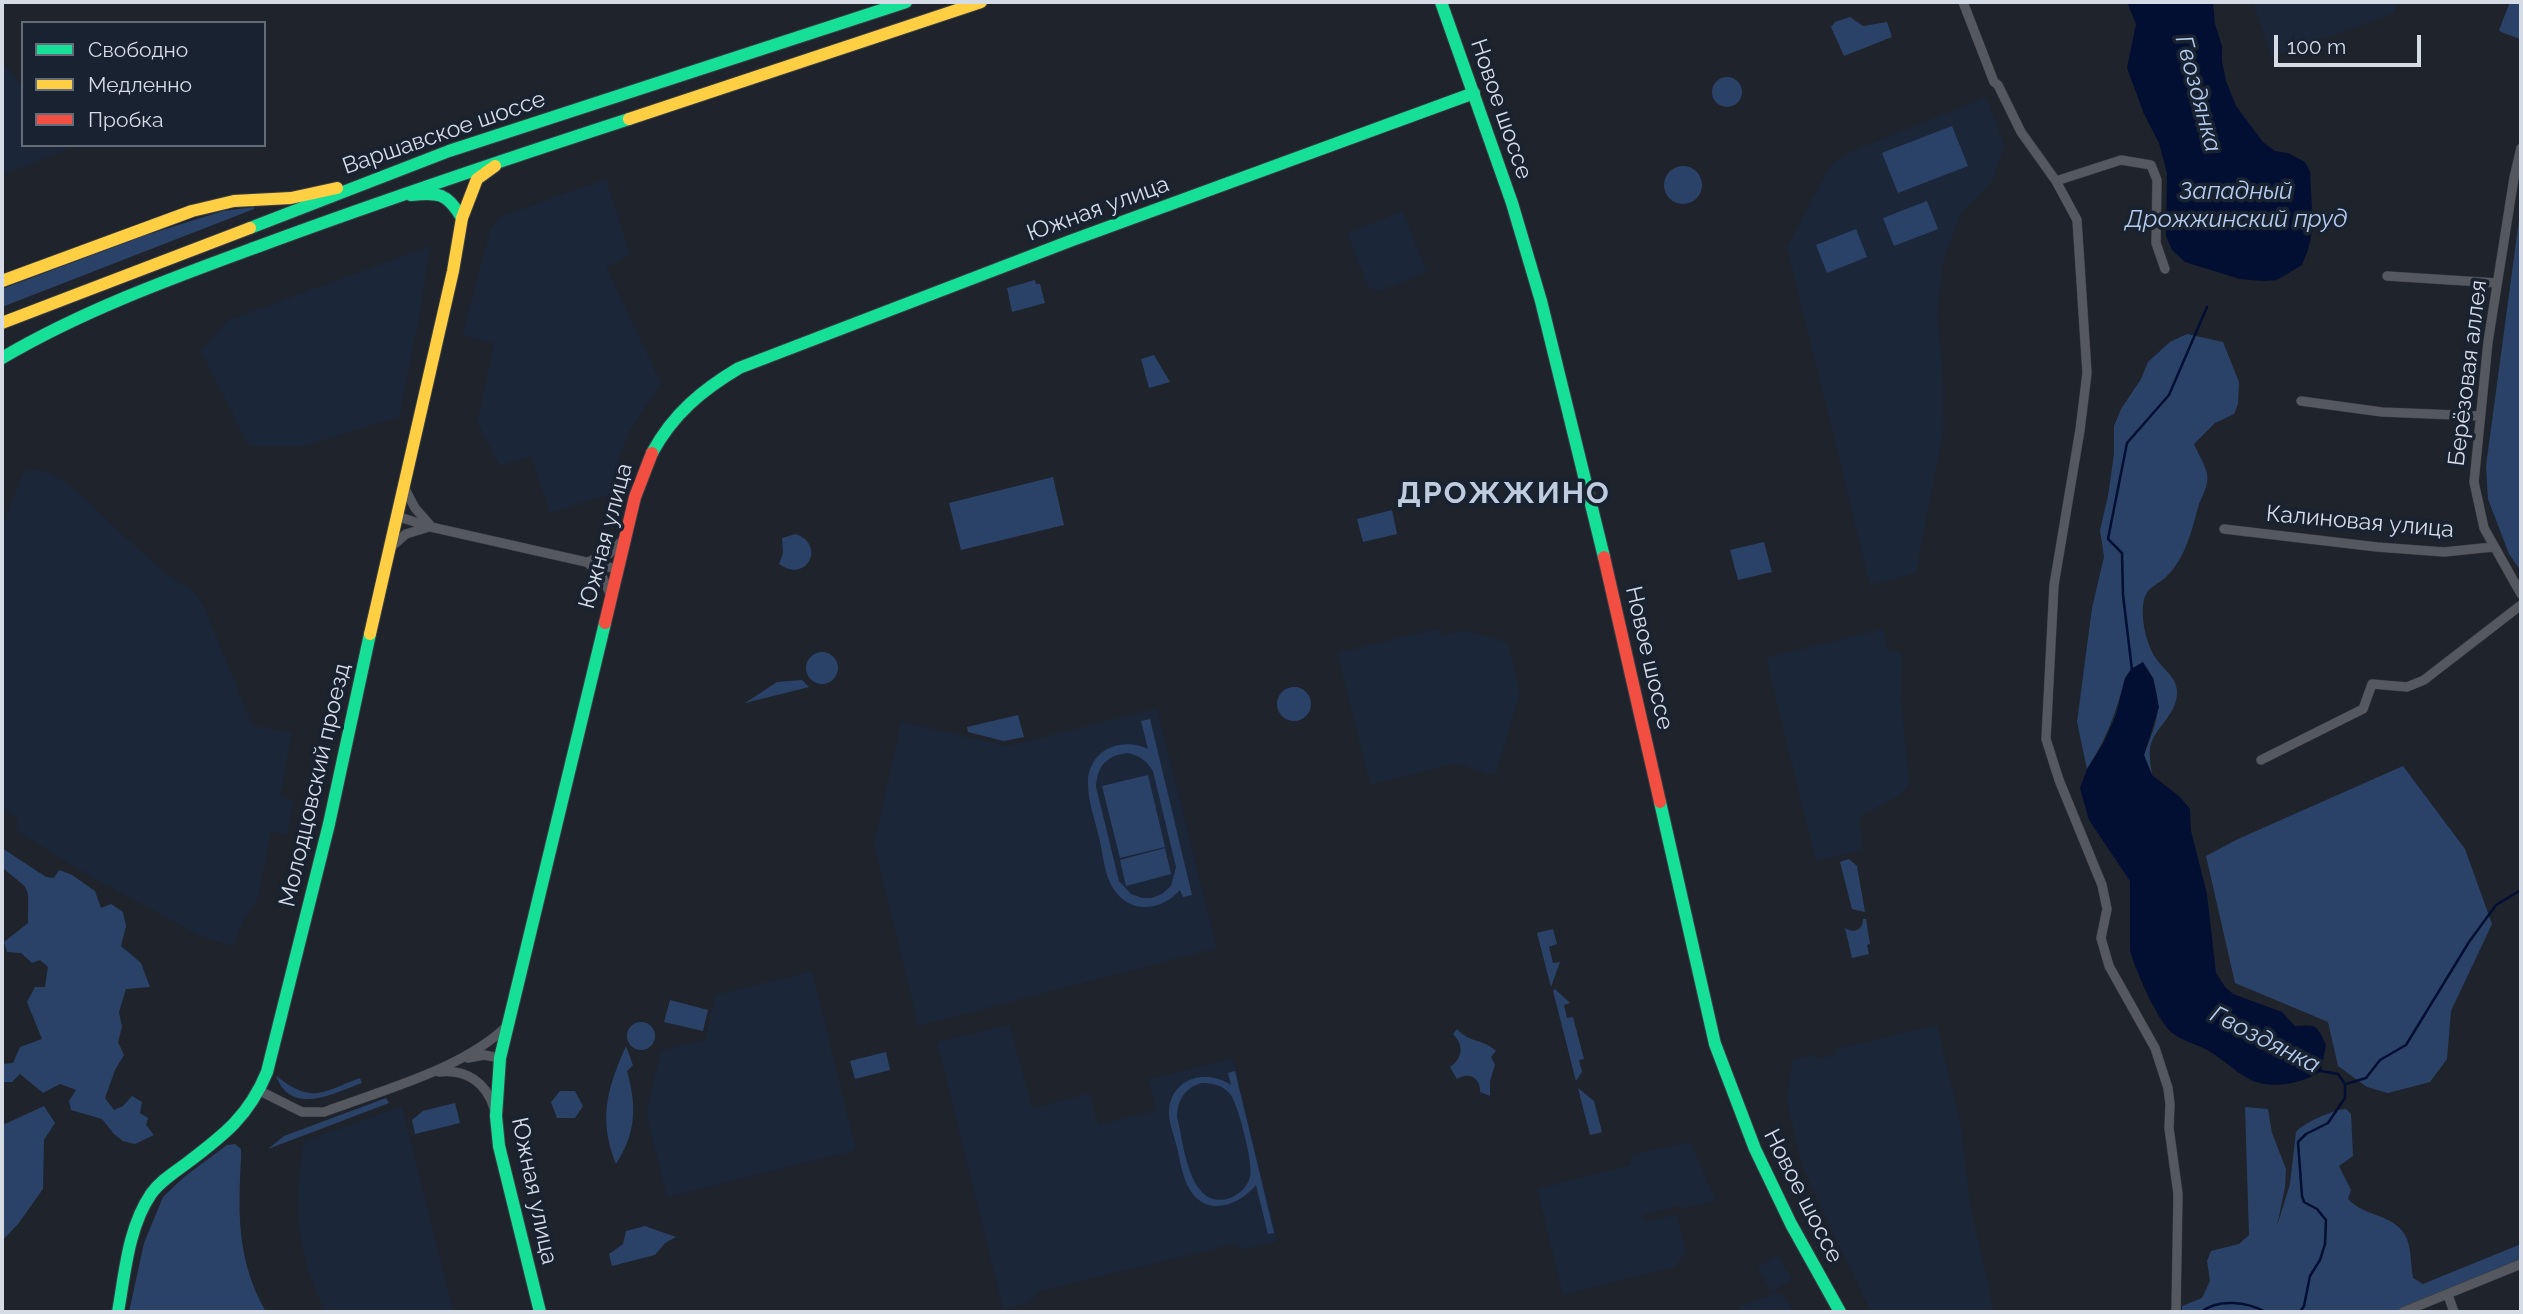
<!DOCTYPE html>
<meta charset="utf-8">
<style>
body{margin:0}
#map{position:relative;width:2523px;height:1314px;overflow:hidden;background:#1f232b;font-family:Raleway,sans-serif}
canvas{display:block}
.frame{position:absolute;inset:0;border:4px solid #d5dce6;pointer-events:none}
.legend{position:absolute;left:21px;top:21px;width:245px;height:126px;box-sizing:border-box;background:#192231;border:2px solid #646c79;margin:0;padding:9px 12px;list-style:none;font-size:21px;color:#d5dce6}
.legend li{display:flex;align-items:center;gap:14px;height:35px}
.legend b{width:35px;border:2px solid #646c79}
.scale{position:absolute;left:2274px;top:35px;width:147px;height:32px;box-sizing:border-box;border:4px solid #d5dce6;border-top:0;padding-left:9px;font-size:21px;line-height:24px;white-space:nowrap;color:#d5dce6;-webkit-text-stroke:5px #192231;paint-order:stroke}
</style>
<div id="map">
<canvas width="2523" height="1314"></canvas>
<div class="frame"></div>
<ul class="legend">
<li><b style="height:9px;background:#16e098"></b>Свободно</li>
<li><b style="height:9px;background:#ffcf43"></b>Медленно</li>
<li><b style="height:9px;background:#f24e42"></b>Пробка</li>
</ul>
<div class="scale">100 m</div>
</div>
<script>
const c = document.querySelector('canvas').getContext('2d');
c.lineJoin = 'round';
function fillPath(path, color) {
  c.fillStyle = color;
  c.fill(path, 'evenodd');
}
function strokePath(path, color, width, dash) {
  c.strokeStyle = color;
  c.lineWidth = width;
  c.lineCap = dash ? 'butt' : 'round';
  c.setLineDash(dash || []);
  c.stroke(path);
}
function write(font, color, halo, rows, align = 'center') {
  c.font = font + ' Raleway,sans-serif';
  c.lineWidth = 7;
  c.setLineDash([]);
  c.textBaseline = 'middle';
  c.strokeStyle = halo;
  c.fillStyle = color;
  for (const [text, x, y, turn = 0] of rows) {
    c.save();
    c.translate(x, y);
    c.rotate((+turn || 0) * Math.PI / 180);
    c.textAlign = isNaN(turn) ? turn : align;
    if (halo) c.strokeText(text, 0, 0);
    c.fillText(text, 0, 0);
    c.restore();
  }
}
fillPath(new Path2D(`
 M2253 2H2399L2393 14 2271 57Z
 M2 60 23 89V145H64L67 150 2 175Z
 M1986 97 2005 146 1991 183 1961 213 1943 262 1937 314 1942 362 1944 428 1916 573 1870 585 1787 247 1828 170 1836 161 1857 149Z
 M606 179 630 255 606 267 661 383 630 430 619 457 610 494 550 513 531 456 500 466 477 422 494 344 462 335 491 228 502 216Z
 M1402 211 1427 272 1379 291 1369 288 1347 234Z
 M430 246 419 318 399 417 303 446H249L201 351 229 320Z
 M36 469 50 473 71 486 164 573 193 591 204 607 252 725 292 733 280 797 293 801 287 835 271 832 258 898 244 919 233 947 201 936 91 877 16 830 17 817 2 807V527L22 475 27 470Z
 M1440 628 1442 635 1465 630 1508 643 1520 693 1495 776 1456 763 1370 785 1337 653Z
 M1883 629 1888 649 1902 653 1901 698 1909 784 1900 795 1861 816 1859 822 1863 850 1816 861 1766 658Z
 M1157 708 1217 948 918 1026 874 845 901 722 1008 746Z
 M812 971 856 1150 667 1197 646 1113 661 1050 705 1040 715 995Z
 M1010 1024 1032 1108 1090 1093 1098 1125 1156 1110 1148 1079 1233 1058 1278 1241 1244 1250 1234 1244 1037 1292 1029 1303 1003 1309 937 1042Z
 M1937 1025 1961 1125 1970 1202 1994 1312H1871L1802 1166 1787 1102 1792 1060 1815 1054 1817 1059 1837 1054 1836 1049Z
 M402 1106 453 1310 451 1312H325L309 1274 301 1243 297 1201 303 1145 308 1140Z
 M1690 1142 1716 1201 1680 1209 1679 1206 1643 1215 1645 1222 1677 1214 1686 1252 1675 1267 1563 1295 1537 1189 1631 1165 1630 1160 1634 1154Z
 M1778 1255 1792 1280 1771 1292 1757 1267Z
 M1775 1293 1785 1297 1794 1312H1740L1739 1307Z`), '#1c2639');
fillPath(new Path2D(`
 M2510 2H2521L2520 39 2501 32 2499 30Z
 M1850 17 1863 26 1887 22 1892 37 1844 56 1831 27 1835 22Z
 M1712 92a15 15 0 1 1 30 0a15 15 0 1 1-30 0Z
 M1952 126 1968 166 1898 193 1882 153Z
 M1664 185a19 19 0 1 1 38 0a19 19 0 1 1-38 0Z
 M1927 201 1938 229 1894 246 1883 218Z
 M2521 205V571L2509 554 2488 499 2486 466Z
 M254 207V209L2 307V289L140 237 223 211Z
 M1856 229 1867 257 1827 273 1816 245Z
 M1035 280 1036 284H1040L1045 303 1012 312 1007 288Z
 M2187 334 2223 342 2239 382 2238 404 2234 414 2215 423 2194 444C2198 454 2205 464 2207 474 2209 485 2203 494 2199 504 2192 529 2186 558 2166 577 2159 584 2147 587 2144 599 2140 617 2146 645 2157 660 2165 671 2176 677 2177 691 2178 715 2154 727 2150 748 2149 756 2151 767 2152 775L2144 755C2156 722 2163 713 2153 678H2125C2116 713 2107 738 2087 769L2077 722 2092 608 2104 557 2100 530 2108 496 2114 454V426L2121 409 2141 379 2148 362 2170 342Z
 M1154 355 1170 382 1149 388 1141 359Z
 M1053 477 1064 525 961 550 949 503Z
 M1392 510 1397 534 1363 542 1357 519Z
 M796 534C827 546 806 584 779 564L783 553 782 538Z
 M1764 542 1772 572 1738 580 1730 550Z
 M806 668a16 16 0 1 1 32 0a16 16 0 1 1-32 0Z
 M802 680 809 687 745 703 777 682Z
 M1277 704a17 17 0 1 1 34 0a17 17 0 1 1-34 0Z
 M1018 715 1024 737 1004 741 968 732 967 727Z
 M1150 719 1192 895 1183 897 1180 890C1162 911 1129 915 1113 888 1104 874 1103 853 1099 837 1095 820 1088 801 1088 784 1087 751 1120 736 1148 749L1141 721ZM1128 753C1140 756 1146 760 1153 771L1176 867 1171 886 1162 894 1152 898H1142L1131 894 1119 881 1096 787C1097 766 1107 755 1128 753Z
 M2403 766 2465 849 2492 924 2451 1011 2447 1059 2430 1082 2388 1093 2367 1087 2338 1066 2328 1022 2235 983 2206 856 2238 839Z
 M1148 775 1165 847 1120 858 1102 786Z
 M2 848 46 877 54 878 59 870 72 875 95 891 101 908 111 904 123 912 126 926 121 946 141 963 150 987 126 989 119 1012 122 1027 118 1042 124 1055 115 1070 105 1098 114 1110 123 1106 132 1096 142 1102 140 1113 148 1118 146 1125 154 1135 135 1144 123 1141 114 1134 102 1119 71 1110 69 1101 76 1090 60 1084 43 1093 20 1074 12 1082H2V1064L13 1063 20 1047 42 1039 27 1002 35 987H45L48 967 40 960 32 963 21 953 7 952 4 942 28 923C29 881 31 893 2 867Z
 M1165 848 1171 874 1126 886 1120 860Z
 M1849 859 1857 866 1865 912 1852 909 1840 862Z
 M1863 919H1866L1870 944 1867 945 1869 954 1852 958 1845 928C1854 934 1863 930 1863 919Z
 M1553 929 1557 944 1549 947 1553 963 1560 962 1551 987 1537 933Z
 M1555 989 1570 1003 1564 1005 1567 1018 1573 1017 1584 1059 1579 1060 1582 1072 1576 1081 1553 991Z
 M670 1000 708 1010 703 1031 664 1022Z
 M627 1036a14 14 0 1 1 28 0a14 14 0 1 1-28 0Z
 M1457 1029C1469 1043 1484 1039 1496 1051L1491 1057 1495 1065 1490 1081V1096L1480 1092C1481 1078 1469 1071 1457 1079L1450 1067C1463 1058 1464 1045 1453 1034Z
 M626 1046 633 1065 627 1071C637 1107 636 1133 616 1164 598 1119 607 1089 626 1046Z
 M886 1052 890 1070 855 1079 850 1061Z
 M1235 1071 1274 1233 1268 1234 1256 1185C1239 1206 1205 1218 1189 1188 1182 1176 1180 1160 1177 1147 1174 1135 1168 1121 1169 1109 1173 1077 1207 1069 1231 1085L1228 1073ZM1201 1083C1212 1083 1223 1085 1230 1094 1238 1103 1254 1165 1250 1177 1247 1188 1238 1196 1227 1199 1188 1208 1184 1143 1177 1117 1178 1099 1184 1089 1201 1083Z
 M276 1076C313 1104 320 1093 360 1078L362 1083C334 1093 292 1117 276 1076Z
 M1578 1088 1594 1101 1602 1132 1590 1135Z
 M560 1091H575L583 1106 575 1118H557L551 1102Z
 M386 1098 389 1103 268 1149 284 1136Z
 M455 1103 460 1123 415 1134 412 1120 423 1111Z
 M44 1106 55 1123 44 1140 43 1189 18 1224 2 1241V1120L5 1124Z
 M2245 1107 2268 1109 2272 1133 2286 1169 2285 1187 2277 1226 2290 1184 2296 1132C2303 1123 2335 1109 2346 1109L2351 1114 2353 1156 2339 1166 2351 1190 2348 1199C2365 1218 2396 1213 2407 1239 2411 1250 2411 1266 2413 1278L2423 1284 2521 1244V1266L2403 1312H2273L2270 1309V1312H2182V1306L2202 1298 2210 1281 2207 1261 2211 1251 2239 1244 2249 1235Z
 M235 1144 241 1149V1158C238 1215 237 1261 266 1312H129L144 1243 163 1197 184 1177 227 1145Z
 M645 1226 676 1237 665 1243 655 1255 612 1266 609 1254 623 1244 626 1231Z`), '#2b4268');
fillPath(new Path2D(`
 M2127 2H2213L2215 24 2222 46V61L2226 81 2236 106 2263 142 2275 151 2288 153 2305 162 2310 171 2313 228 2308 250 2302 265 2277 280 2263 281 2240 279 2214 271 2185 262 2172 250 2166 236 2167 173 2159 143 2144 114 2127 68 2136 24Z
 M2143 662 2153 678 2159 707 2144 755 2152 775 2180 797 2190 809 2191 831 2207 894 2216 973 2225 987 2233 994 2282 1012 2295 1026C2316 1025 2316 1023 2326 1045L2321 1071C2303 1084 2269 1090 2249 1079 2234 1071 2223 1059 2209 1051 2197 1044 2181 1041 2171 1032 2156 1018 2135 969 2130 950V881L2089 820 2080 788 2087 769 2104 742 2116 715 2125 678 2131 669Z`), '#030e33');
strokePath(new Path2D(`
 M2132 670 2123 595 2122 553 2108 539 2127 443 2169 395 2207 307
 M2346 1084 2366 1078 2380 1060 2406 1045 2469 942 2496 905 2521 890
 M2201 1312C2219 1298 2247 1302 2266 1312
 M2300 1312 2304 1306 2310 1276 2320 1260 2325 1244 2326 1220 2317 1209 2304 1202 2302 1196 2298 1142 2306 1134 2328 1123 2345 1098V1084L2338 1074 2321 1071`), '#030e33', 2.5);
const street = new Path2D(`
 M1963 2 1994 82 1998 85 2021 132 2056 181 2077 220 2087 373 2080 430 2054 585 2046 739 2059 780 2102 885 2107 909 2101 938 2109 966 2155 1048 2168 1088 2170 1104 2169 1128 2178 1194 2176 1312
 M2521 148 2514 178 2488 342 2474 482 2484 528 2521 594
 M2056 181 2121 160 2151 165 2157 180 2156 243 2165 269
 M2387 276 2497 283
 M2301 401 2382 412 2480 416
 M403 485 415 508 430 525
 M396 516 431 527 617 569
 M2224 529 2377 547 2444 552 2493 547
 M390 548 406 534 429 527
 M590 561 609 554 622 541
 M588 563 602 576 611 596
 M2261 760 2363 709 2372 684 2407 687 2424 680 2521 605
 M468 1058 484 1055 500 1058
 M439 1072C466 1069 486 1082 494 1108
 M260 1091 302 1112H324C382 1090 464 1069 508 1025
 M2448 1295 2454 1312
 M2403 1312 2521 1264`);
const fast = new Path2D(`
 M1441 2 1512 203 1541 301 1604 557
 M411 195C439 192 447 193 462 218
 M250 228 449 151 906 2
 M2 358C82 311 167 280 254 248 378 202 503 160 629 119
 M652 453C673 414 702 390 739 368L1070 241 1474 93
 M1660 802 1715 1044 1755 1149 1791 1224 1840 1312
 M118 1312C125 1273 128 1228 151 1194 160 1181 175 1172 187 1163 224 1135 249 1116 267 1072L329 824 370 634
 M540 1312 499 1146 496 1116 500 1058 605 623`);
const slow = new Path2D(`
 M629 119 981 2
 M2 281 192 211 234 201 291 198 337 188
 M2 323 250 228
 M370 634 453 271 462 218 477 179 495 166`);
const jam = new Path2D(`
 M1604 557 1660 802
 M605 623 635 497 652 453`);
strokePath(street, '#3b3e45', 10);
strokePath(fast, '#3b3e45', 14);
strokePath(slow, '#3b3e45', 14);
strokePath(jam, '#3b3e45', 14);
strokePath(street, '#55595f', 9);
strokePath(fast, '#16e098', 12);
strokePath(slow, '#ffcf43', 12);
strokePath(jam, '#f24e42', 12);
write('23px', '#d5dce6', '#192231', [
 ["Новое шоссе",1501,109,71],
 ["Варшавское шоссе",444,133,-19],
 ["Южная улица",1098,209,-20],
 ["Берёзовая аллея",2468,373,-83],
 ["Калиновая улица",2360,522,5],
 ["Южная улица",606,536,-75],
 ["Новое шоссе",1649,658,77],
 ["Молодцовский проезд",315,785,-77],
 ["Южная улица",534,1191,78],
 ["Новое шоссе",1803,1196,63]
]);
write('italic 24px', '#b6ccee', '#192231', [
 ["Гвоздянка",2198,94,75],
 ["Западный",2236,192],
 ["Дрожжинский пруд",2236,220],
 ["Гвоздянка",2265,1040,27]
]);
c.letterSpacing = '2px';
write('bold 30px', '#bfccdf', '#192231', [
 ["ДРОЖЖИНО",1504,494]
]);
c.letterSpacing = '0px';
</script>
